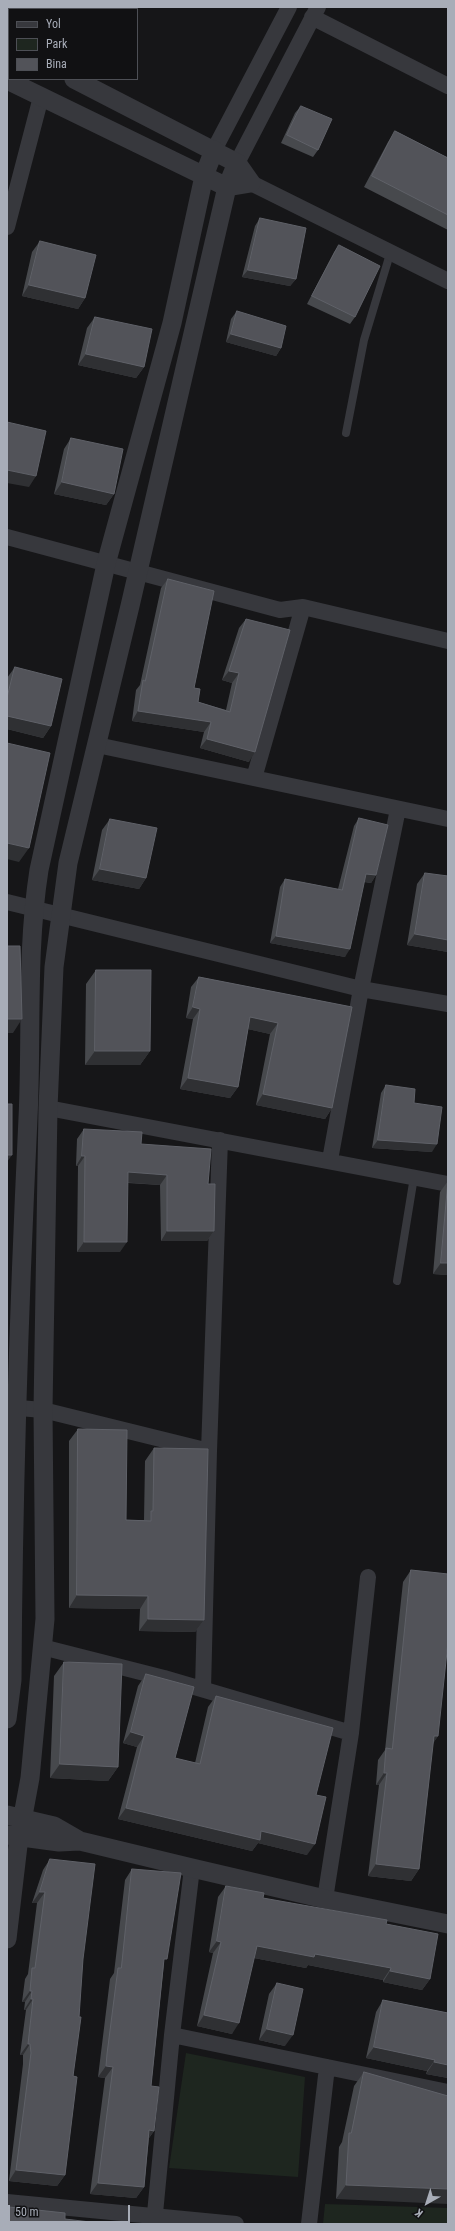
<!DOCTYPE html>
<style>
body{margin:0}
#map{position:relative;width:455px;height:2231px;overflow:hidden;background:#161618;font-family:"Roboto Condensed",sans-serif}
canvas{display:block}
.frame{position:absolute;inset:0;border:8px solid #a8adb8;pointer-events:none}
.legend{position:absolute;left:8px;top:8px;width:130px;height:72px;box-sizing:border-box;background:#111113;border:1px solid #4d4f55;margin:0;padding:5px 7px;list-style:none;font-size:12px;color:#a8adb8}
.legend li{display:flex;align-items:center;gap:8px;height:20px}
.legend b{width:20px;border:1px solid #4d4f55}
.north{position:absolute;left:407px;top:2183px;width:40px;height:40px;-webkit-text-stroke:3px #111113;paint-order:stroke;rotate:219deg;font-size:11px;font-weight:700;line-height:16px;text-align:center;color:#a8adb8}
.north::after{content:'';display:block;margin:auto;width:14px;height:18px;background:#a8adb8;clip-path:polygon(50% 0,100% 100%,50% 72%,0 100%)}
.scale{position:absolute;left:8px;top:2205px;width:122px;height:18px;box-sizing:border-box;border:2px solid #a8adb8;border-top:0;padding-left:5px;font-size:12px;line-height:14px;white-space:nowrap;color:#a8adb8;-webkit-text-stroke:3px #111113;paint-order:stroke}
</style>
<div id="map">
<canvas width="455" height="2231"></canvas>
<div class="frame"></div>
<ul class="legend">
<li><b style="height:5px;background:#37383d"></b>Yol</li>
<li><b style="height:11px;background:#1e261f"></b>Park</li>
<li><b style="height:11px;background:#525359"></b>Bina</li>
</ul>
<div class="north">K</div>
<div class="scale">50 m</div>
</div>
<script>
const c = document.querySelector('canvas').getContext('2d');
c.lineJoin = 'round';
function fillPath(path, color) {
  c.fillStyle = color;
  c.fill(path, 'evenodd');
}
function strokePath(path, color, width, dash) {
  c.strokeStyle = color;
  c.lineWidth = width;
  c.lineCap = dash ? 'butt' : 'round';
  c.setLineDash(dash || []);
  c.stroke(path);
}
fillPath(new Path2D(`
 M186 2053 305 2077 298 2177 169 2168Z
 M325 2204 448 2208V2224H323Z`), '#1e261f');
strokePath(new Path2D(`
 M346 433 364 340 390 254
 M397 1281 414 1177`), '#37383d', 8);
strokePath(new Path2D(`
 M75 9 76 7
 M312 17 448 86
 M214 150 289 7
 M237 163 318 7
 M251 183 448 281
 M7 227 41 97
 M7 537 280 610 303 607 448 641
 M97 745 448 819
 M254 778 303 607
 M7 902 361 989 448 1004
 M48 1108 448 1184
 M330 1160 361 989 398 809
 M7 1407 43 1410 209 1451
 M42 1647 164 1678 351 1733
 M203 1689 209 1451 220 1140
 M325 1899 351 1733 368 1577
 M172 2035 448 2092
 M7 2202 236 2224
 M154 2224 172 2035 192 1868
 M309 2224 327 2067`), '#37383d', 16);
strokePath(new Path2D(`
 M7 46 9 47
 M7 80 227 187 251 183 237 163 74 79
 M7 1719 12 1680C13 1493 19 1306 28 1118 32 1035 26 953 39 870L106 564 172 323 204 176 214 150
 M7 1815 54 1826 80 1841 192 1868 325 1899 448 1924
 M7 1835 59 1842 80 1841
 M7 1939 19 1837 30 1778 45 1619 43 1410 48 1108 54 967 68 863 130 606 207 273 227 187 237 163`), '#37383d', 19);
fillPath(new Path2D(`
 M7 7 9 9V28L7 27Z
 M301 106 318 150 313 157 281 143 295 113Z
 M395 131 448 158V230L364 187 388 142Z
 M260 218 296 279 290 286 242 277 255 226Z
 M40 241 85 298 78 309 22 296 32 252Z
 M339 245 355 317 350 324 307 304 334 252Z
 M237 311 281 348 276 356 226 342 231 319Z
 M95 317 144 367 136 378 78 365 87 328Z
 M71 438 114 494 106 505 54 494 64 449Z
 M168 579 198 702 226 710 232 683 222 680 239 628 246 619 249 762 200 748 204 732 132 721 136 690 140 685 161 588Z
 M15 667 51 726 43 738 7 729V678Z
 M359 818 376 875 371 883 364 882 345 957 270 943 280 887 285 879 338 889 354 826Z
 M110 819 146 878 139 889 92 880 102 830Z
 M425 873 448 952 407 945 417 884Z
 M96 970 150 1051 140 1065H85L86 984Z
 M199 977 352 1007 332 1108 325 1119 256 1105 270 1034 248 1029 238 1087 230 1098 180 1089 193 1019 186 1018 191 987Z
 M386 1085 414 1103 432 1152 372 1148 381 1093Z
 M84 1129 141 1144 208 1184 214 1231 207 1241H161L160 1185 128 1183 120 1252H77L78 1166H76L77 1139Z
 M448 1181V1275L433 1274 440 1192Z
 M78 1429 126 1520H144L145 1461 154 1448 204 1620 195 1632 139 1631 140 1609 69 1608V1441Z
 M411 1570 438 1736 433 1743 419 1869 411 1881 368 1876 379 1785H376L378 1760 385 1750 403 1582Z
 M64 1662 118 1767 108 1781 50 1778 54 1676Z
 M146 1674 175 1758 195 1763 208 1707 216 1696 316 1795 307 1855 258 1843 252 1851 118 1819 137 1747 123 1743 138 1686Z
 M50 1859 83 1959 65 2175 57 2186 9 2181 23 2064V2055H20L26 2010H24L25 2002H22L25 1979 28 1974 37 1903H32L43 1870Z
 M132 1869 164 1963 151 2086 154 2131 149 2138 144 2187 136 2198 90 2194 105 2078 98 2077 110 1979 114 1973 125 1880Z
 M226 1886 263 1898 386 1924 430 1979 422 1990 383 1982V1980L308 1965 306 1968 254 1958 232 2034 197 2026 213 1953 209 1952 218 1897Z
 M277 1983 285 2046 259 2040 269 1994Z
 M383 2000 448 2013V2078L426 2074 427 2071 366 2058 376 2012Z
 M364 2072 448 2096 336 2199 339 2147 342 2142 354 2086Z
 M9 2207 65 2219 7 2224V2209Z`), '#47494d');
fillPath(new Path2D(`
 M248 270 296 279 290 286 242 277Z
 M29 285 85 298 78 309 22 296Z
 M231 334 281 348 276 356 226 342Z
 M86 354 144 367 136 378 78 365Z
 M7 470 36 476 29 487 7 483Z
 M62 482 114 494 106 505 54 494Z
 M229 671 239 673 232 683 222 680Z
 M138 711 211 722 204 732 132 721Z
 M7 716 51 726 43 738 7 729Z
 M207 739 255 752 249 762 200 748Z
 M7 843 29 848 19 862 7 859Z
 M100 869 146 878 139 889 92 880Z
 M366 874 376 875 371 883 361 881Z
 M415 934 448 940V952L407 945Z
 M276 936 350 949 345 957 270 943Z
 M193 1007 200 1009 193 1019 186 1018Z
 M250 1017 278 1023 270 1034 243 1028Z
 M7 1019H22L13 1033H7Z
 M95 1051H150L140 1065H85Z
 M188 1078 238 1087 230 1098 180 1089Z
 M263 1094 332 1108 325 1119 256 1105Z
 M378 1140 437 1144 432 1152 372 1148Z
 M7 1155H12L7 1162Z
 M82 1156H85L78 1166H76Z
 M128 1172 167 1175 160 1185 121 1182Z
 M167 1231H214L207 1241H161Z
 M84 1242H127L120 1252H77Z
 M441 1263H448V1275L433 1274Z
 M77 1595 148 1596 140 1609 69 1608Z
 M148 1619 204 1620 195 1632 139 1631Z
 M131 1732 144 1736 137 1747 123 1743Z
 M434 1736H438L430 1748Z
 M60 1764 118 1767 108 1781 50 1778Z
 M384 1773H387L379 1785H376Z
 M126 1808 261 1831 315 1844 307 1855 258 1843 252 1851 118 1819Z
 M376 1864 419 1869 411 1881 368 1876Z
 M40 1892H45L37 1903H32Z
 M217 1941 221 1942 213 1953 209 1952Z
 M257 1946 315 1954 391 1968 383 1980 308 1965 306 1968 249 1957Z
 M390 1971 430 1979 422 1990 383 1982Z
 M30 1991H32L25 2002H22Z
 M31 1999H33L26 2010H24Z
 M204 2015 239 2023 232 2034 197 2026Z
 M267 2029 293 2035 285 2046 259 2040Z
 M28 2044H30L23 2055H20Z
 M374 2047 435 2060 427 2071 366 2058Z
 M434 2062 448 2065V2078L426 2074Z
 M106 2066 113 2067 105 2078 98 2077Z
 M149 2130 154 2131 146 2142Z
 M16 2170 65 2175 57 2186 9 2181Z
 M98 2183 144 2187 136 2198 90 2194Z
 M346 2185 448 2189V2204L336 2199Z`), '#2f3033');
const building = new Path2D(`
 M7 7H48L47 9H9V13L7 12Z
 M301 106 332 119 318 150 287 135Z
 M395 131 448 158V215L372 176Z
 M260 218 306 228 296 279 248 270Z
 M40 241 96 255 85 298 29 285Z
 M339 245 380 266 355 317 312 296Z
 M237 311 286 326 281 348 231 334Z
 M95 317 152 329 144 367 86 354Z
 M7 422 46 431 36 476 7 470Z
 M71 438 123 449 114 494 62 482Z
 M168 579 214 591 194 688 200 689 198 702 230 712 239 673 229 671 246 619 290 630 255 752 207 739 211 722 138 711 143 680 145 681Z
 M15 667 62 679 51 726 7 716V698Z
 M7 743 50 753 29 848 7 843Z
 M359 818 388 825 376 875 366 874 350 949 276 936 285 879 342 890Z
 M110 819 157 828 146 878 100 869Z
 M425 873 448 876V940L415 934Z
 M7 946H20L22 1019H7Z
 M96 970H151L150 1051H95Z
 M199 977 352 1007 332 1108 263 1094 278 1023 250 1017 238 1087 188 1078 200 1009 193 1007Z
 M386 1085 415 1089 414 1103 442 1107 437 1144 378 1140Z
 M7 1104H12V1155H7Z
 M84 1129 142 1132 141 1144 211 1149 208 1184H215L214 1231H167V1175L128 1172 127 1242H84L85 1156H82Z
 M448 1181V1263H441Z
 M78 1429 127 1430 126 1520 151 1521V1511H153L154 1448 208 1449 204 1620 148 1619V1596L77 1595Z
 M411 1570 448 1574V1642L438 1736H434L419 1869 376 1864 387 1773H384L386 1748 392 1749Z
 M64 1662 122 1664 118 1767 60 1764Z
 M146 1674 194 1687 175 1758 200 1764 216 1696 333 1728 316 1795 326 1797 315 1844 261 1831 260 1840 126 1808 144 1736 131 1732Z
 M50 1859 95 1864 83 1959 79 2017H81L73 2076 77 2077 65 2175 16 2170 31 2053 30 2044H28L33 1999H31L32 1991H30L32 1968H35L45 1892H40Z
 M132 1869 181 1873 167 1959H164L151 2086 159 2087 154 2131 149 2130 144 2187 98 2183 113 2067 106 2066 107 2054 118 1968H121Z
 M226 1886 264 1893 263 1898 387 1920 386 1924 438 1934 430 1979 390 1971 391 1968 315 1954 314 1957 257 1946 239 2023 204 2015 221 1942 217 1941Z
 M277 1983 303 1989 293 2035 267 2029Z
 M383 2000 448 2013V2065L434 2062 435 2060 374 2047Z
 M364 2072 448 2096V2189L346 2185 349 2133H351Z
 M9 2207 65 2213V2219L107 2224H7Z`);
fillPath(building, '#525359');
strokePath(building, '#5f6168', 1);
</script>
